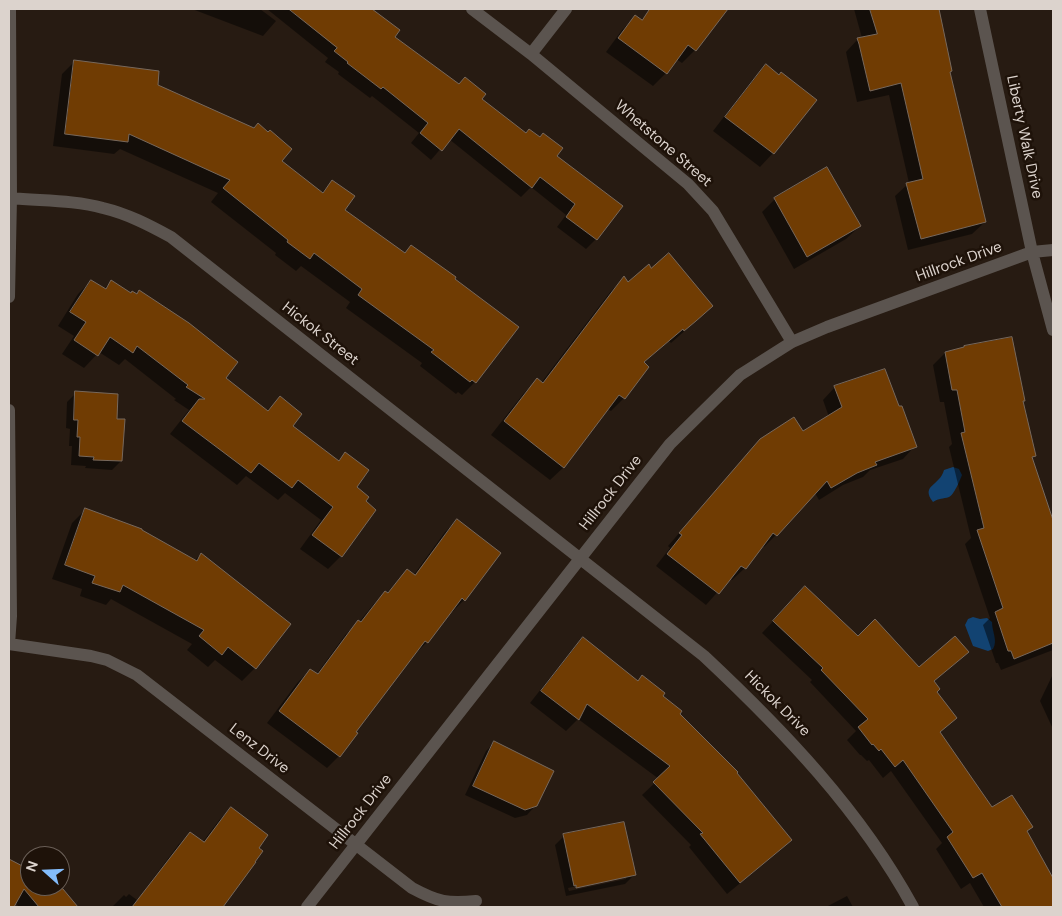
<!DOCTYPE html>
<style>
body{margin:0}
#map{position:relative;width:1062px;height:916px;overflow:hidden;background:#271b12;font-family:"DM Sans",sans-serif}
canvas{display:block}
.frame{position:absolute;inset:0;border:10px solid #dcd3cd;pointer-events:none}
.north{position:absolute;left:20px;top:846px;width:50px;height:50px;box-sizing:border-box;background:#1e1209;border:1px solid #6a5f57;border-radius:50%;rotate:290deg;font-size:14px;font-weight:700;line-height:20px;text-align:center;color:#dcd3cd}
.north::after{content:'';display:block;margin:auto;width:18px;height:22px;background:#83bcfb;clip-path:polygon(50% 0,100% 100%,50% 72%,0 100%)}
</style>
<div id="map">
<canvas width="1062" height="916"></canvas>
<div class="frame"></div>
<div class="north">N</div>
</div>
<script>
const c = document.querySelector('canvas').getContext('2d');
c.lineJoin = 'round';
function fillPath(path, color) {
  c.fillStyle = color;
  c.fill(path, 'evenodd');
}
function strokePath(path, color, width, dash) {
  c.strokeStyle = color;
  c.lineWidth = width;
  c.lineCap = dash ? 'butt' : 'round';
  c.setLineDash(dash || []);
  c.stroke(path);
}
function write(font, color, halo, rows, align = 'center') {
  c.font = font + ' "DM Sans",sans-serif';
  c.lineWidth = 5;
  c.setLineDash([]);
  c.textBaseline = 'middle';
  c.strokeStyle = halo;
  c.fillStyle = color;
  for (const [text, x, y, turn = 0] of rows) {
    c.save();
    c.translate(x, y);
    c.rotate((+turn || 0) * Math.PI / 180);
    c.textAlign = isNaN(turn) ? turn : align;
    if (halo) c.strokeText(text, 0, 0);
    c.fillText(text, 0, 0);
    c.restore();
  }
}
fillPath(new Path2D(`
 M953 467 959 469 962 475C960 480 954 495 949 497 943 499 939 498 933 502 920 485 940 486 944 470Z
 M973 617 980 619 987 618 992 622C992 632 998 640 993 649L988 651 973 646 965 625 968 619Z`), '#124372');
fillPath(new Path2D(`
 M192 9H260L276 21 263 36Z
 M267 9H370L398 30 393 37 458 85 481 99 621 206 596 239 586 249 557 227 566 215 531 187 521 197 449 139 431 160 411 143 419 133 372 96 370 98 338 74 339 72 325 62 328 58Z
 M656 9H726L695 50 682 63 676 59 666 73 653 86 606 52 622 30 636 16 641 20 647 14 650 16Z
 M854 9H935L985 222 972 234 908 250 895 196 909 183 889 95 857 102 847 57 846 52 858 39 862 38Z
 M75 61 156 86 280 162 321 193 333 181 344 210 404 254 412 246 475 382 462 395 458 392 456 394 420 366 422 363 346 308 350 302 301 266 296 271 275 255 276 253 211 202 218 193 120 149 114 154 53 146 62 74Z
 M766 66 815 100 773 153 760 167 713 131 753 79Z
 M775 199 860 226 846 239 794 269 762 212Z
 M624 278 628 284 698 319 671 343 669 341 643 363 624 398 611 411 607 409 564 467 550 480 491 435 524 393 537 380 541 383 611 291Z
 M91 281 104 289 111 281 224 378 266 411 280 398 292 426 337 462 345 454 355 488 341 556 328 569 300 549 321 520 285 493 278 500 246 476 237 485 170 434 189 410 174 400 176 399 125 359 119 365 99 352 84 368 62 354 74 336 58 326 78 294Z
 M945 353 1024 401 1022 402 1034 456 1031 459 1053 524V650L1001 670 998 663H996L983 625 990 618 965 544 971 538 949 447 952 444 944 402H940L933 365Z
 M835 387 915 446 903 459 870 470 863 477 843 485 819 500 815 493 789 522 764 547 762 546 745 568 732 580 730 578 706 605 656 566 670 548 668 546 748 453 802 433 829 417 823 400Z
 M76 393 115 420 121 461 112 470 85 468 86 466 71 465 72 446H69L70 429 66 428 67 402Z
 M85 510 194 561 201 554 255 668 242 681 215 660 208 667 187 650 192 644 111 599 106 605 80 596 82 589 52 579 72 523Z
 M457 520 500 553 464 600 452 612 450 611 427 642 415 654 354 732 356 733 339 756 327 768 267 723 298 682 310 670 316 675 346 634 359 622 373 605 385 593 386 594 407 571 413 576 445 532Z
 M794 599 858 637 919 669 967 652 933 682 935 692 955 718 939 733 992 809 1026 832 1053 880V907H984L970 883 961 889 936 849 942 843 891 771 883 778 869 760 867 761 861 755H860L847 740 856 731 810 682 812 680 762 633Z
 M583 639 637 682 661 696 736 772 791 840 778 852 727 894 689 847 691 845 642 795 659 779 578 719 566 731 530 703 571 651Z
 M1053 674V729L1040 701Z
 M495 742 536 805 527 815 515 818 465 795 486 751Z
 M231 809 257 848 254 863 221 907H112L124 895 126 897 129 894 137 900 179 844 190 833 202 843 220 819Z
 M564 836 634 875 625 884 566 896 555 845ZM626 876V879L569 891 568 888Z
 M9 860 30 872V886H55L62 890 77 907H19L15 902 12 907H9Z
 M847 896 853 907H826Z`), '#0007');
const building = new Path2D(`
 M289 9H372L400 30 395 37 459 84 465 77 486 94 482 99 526 133 529 129 540 137 543 133 563 148 557 156 623 206 597 240 566 217 575 204 540 177 532 188 459 129 442 151 420 133 428 123 383 87 381 89 347 63 348 62 334 51 337 48Z
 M650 9H728L696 51 688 45 667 74 618 38 635 15 642 20Z
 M870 9H939L952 71 950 72 986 222 921 239 906 183 923 179 901 83 870 91 859 44 857 38 877 34Z
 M74 60 159 71 158 85 254 128 258 123 268 132 270 130 292 149 282 161 323 193 332 180 355 196 345 210 405 253 411 245 456 277 455 279 519 327 476 383 472 380 470 382 431 352 434 350 358 295 362 289 314 253 310 259 287 242 288 240 223 188 230 180 129 134 128 142 65 134Z
 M766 64 779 75 781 72 817 100 774 154 725 117Z
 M827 167 861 226 807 257 774 198Z
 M669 253 713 306 696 321 684 331 683 329 644 362 649 367 625 399 619 395 564 468 504 421 537 378 543 383 624 276 628 282 649 264 651 268Z
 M91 280 106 289 111 280 131 293 132 291 137 294 139 290 189 323 238 362 226 378 268 411 280 396 302 414 293 426 339 461 345 452 369 470 357 487 369 497 366 501 376 510 342 557 312 535 333 507 298 480 292 488 259 463 251 473 182 421 199 399H205L186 387 188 385 137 346 133 353 110 337 98 356 74 340 86 322 70 312Z
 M1012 337 1025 401H1023L1036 456 1032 457 1053 520V643L1014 659 1011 651H1008L995 612 1003 608 977 530 984 528 961 433 965 432 957 390H952L945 352 964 347V346Z
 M885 369 899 406H902L917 447 875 462 877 465 857 473 831 488 827 481 777 536 773 533 746 569 741 566 719 594 667 554 682 535 679 533 760 439 794 417 803 431 842 407 834 386Z
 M75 391 118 394 117 419H125L122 461 93 460 94 457 79 456 80 437H77L78 420H74Z
 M85 508 142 529V530L197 561 201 553 291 624 256 669 228 647 222 655 199 636 204 630 123 585 120 592 92 583 95 576 65 565Z
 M457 519 501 553 465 601 462 598 428 643 425 641 356 732 358 733 340 757 279 711 310 669 318 674 358 620 361 622 385 591 388 593 407 569 415 575Z
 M805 586 858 636 875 619 919 667 955 636 969 652 934 681 940 689 937 692 957 718 940 732 992 807 1012 795 1033 827 1027 831 1053 878V907H1002L982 873 973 878 947 837 953 832 903 760 895 767 881 749 879 751 873 744 872 745 858 727 868 719 821 670 823 668 773 621Z
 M583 637 638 681 642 675 665 693 663 696 682 711 680 714 738 772 737 773 792 840 740 883 700 834 703 833 653 782 670 766 587 704 579 720 541 691Z
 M494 741 554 771 537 806 525 810 473 786Z
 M231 807 268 835 259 848 263 851 255 862H256L223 907H132L190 832 204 842Z
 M624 822 636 875 576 888V885L574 886 563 834Z
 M9 859 30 870V886H58L63 889 78 907H39L24 889 14 907H9Z`);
fillPath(building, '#703c03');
strokePath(building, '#77685c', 1);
strokePath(new Path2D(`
 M472 9 531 54 688 184 713 211 792 342
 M980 9 1032 252 1053 330
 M531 54 566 9
 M11 198C41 201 74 200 103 208 128 214 149 225 171 237L704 656C784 731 860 810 913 907
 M9 297 11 198 10 9
 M9 410 11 616 9 644
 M9 644 91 656 107 660 137 675 412 888C438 902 448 904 476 901
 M307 907 670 444 740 375 792 342 827 327 1032 252 1053 250`), '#5b544f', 12);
write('15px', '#dcd3cd', '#1e1209', [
 ["Liberty Walk Drive",1024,137,78],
 ["Whetstone Street",663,144,41],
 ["Hillrock Drive",959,262,-20],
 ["Hickok Street",320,334,38],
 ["Hillrock Drive",611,493,-52],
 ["Hickok Drive",777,704,45],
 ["Lenz Drive",259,749,38],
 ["Hillrock Drive",361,812,-52]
]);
</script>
